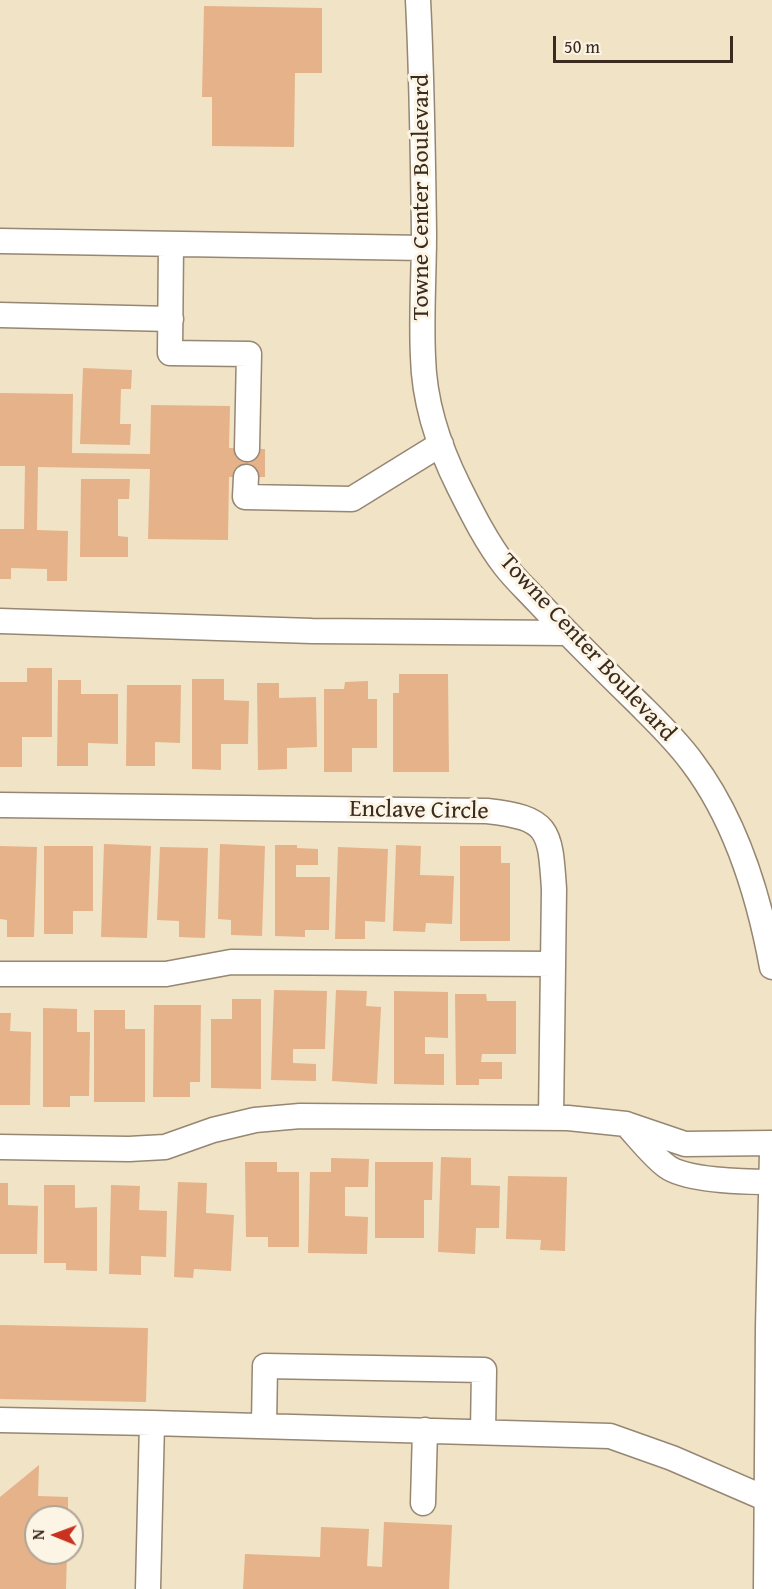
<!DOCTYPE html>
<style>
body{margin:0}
#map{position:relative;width:772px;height:1589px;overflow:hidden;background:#f1e3c5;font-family:"Gentium Book Plus",serif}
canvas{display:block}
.north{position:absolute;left:24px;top:1505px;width:60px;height:60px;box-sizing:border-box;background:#fcf5e5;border:2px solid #afa495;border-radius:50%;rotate:271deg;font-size:16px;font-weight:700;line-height:24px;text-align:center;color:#3b2a1e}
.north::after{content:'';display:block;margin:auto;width:21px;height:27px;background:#c8321e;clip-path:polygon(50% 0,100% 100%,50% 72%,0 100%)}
.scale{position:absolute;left:553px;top:36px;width:180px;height:27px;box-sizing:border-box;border:3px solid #3b2a1e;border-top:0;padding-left:8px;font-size:18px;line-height:21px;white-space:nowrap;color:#3b2a1e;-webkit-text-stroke:4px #fcf5e5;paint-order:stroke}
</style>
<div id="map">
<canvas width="772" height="1589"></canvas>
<div class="north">N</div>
<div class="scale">50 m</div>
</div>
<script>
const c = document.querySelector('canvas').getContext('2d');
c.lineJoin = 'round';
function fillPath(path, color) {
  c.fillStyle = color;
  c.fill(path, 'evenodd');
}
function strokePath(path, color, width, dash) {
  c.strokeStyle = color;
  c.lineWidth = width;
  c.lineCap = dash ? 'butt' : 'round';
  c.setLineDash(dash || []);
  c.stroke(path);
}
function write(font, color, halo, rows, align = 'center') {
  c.font = font + ' "Gentium Book Plus",serif';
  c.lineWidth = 6;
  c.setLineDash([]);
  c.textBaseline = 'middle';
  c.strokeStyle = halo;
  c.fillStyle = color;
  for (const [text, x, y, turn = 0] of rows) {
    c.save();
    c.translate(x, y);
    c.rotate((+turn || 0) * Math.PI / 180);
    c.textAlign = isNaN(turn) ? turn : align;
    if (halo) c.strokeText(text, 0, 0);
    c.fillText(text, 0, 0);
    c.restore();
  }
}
fillPath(new Path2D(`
 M204 6 322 8V73H295L294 147 212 146V97H202Z
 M83 368 132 370 131 389H121L120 424H131L130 445 80 444Z
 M0 393 73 394 72 453 150 454 151 405 230 406 229 448 265 449V477H229L228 540 148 539 150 469 38 467 37 530 68 531 67 581H47V569L11 568V579H0V529H24L25 466H0Z
 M81 479H130L129 499H118V536L128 537V557H80Z
 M27 668H52V737H22V767H0V682H27Z
 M399 674H448L449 772H393V693H399Z
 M192 679H224V700L249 701 248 744H221V770L192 769Z
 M58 680H81V694H118V744L88 743V766H57Z
 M368 681V699H377V748H352V772H324V689H344L345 682Z
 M257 683H279V698L316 697 317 747 287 748V769L258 770Z
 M127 685H181L180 743 155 742V766H126Z
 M104 844 151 846 147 938 101 937Z
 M220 844 265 846 262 936 231 935V920L218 919Z
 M275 845H297V848L318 849V865H296V877H330L329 930H305V937L275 936Z
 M396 845 421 846 420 875 454 876 452 924 426 923 425 932 393 931Z
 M0 846 37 847 34 937H7V920L0 919Z
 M44 846H93V911H73V934H44Z
 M460 846H501V863H510V941H460Z
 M160 847 208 848 205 938 179 937V921L157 920Z
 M338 847 388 849 385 922 365 921V939H335Z
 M274 990 327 991 325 1049H293V1063L316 1064V1081L271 1080Z
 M336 990 367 991 366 1006 381 1007 377 1084 332 1081Z
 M394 991 448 992V1038L425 1037V1054H444V1085L394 1084Z
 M455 994H486L487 1001H516V1054H482L481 1062H502V1079H479V1085H456Z
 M232 999H261V1089L211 1088V1019H232Z
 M154 1005H201L200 1082H190V1097H153Z
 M43 1008 77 1009V1032H90L89 1096H70V1107H43Z
 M94 1010H125V1029H145V1102H94Z
 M0 1013H11L10 1031 31 1032 30 1105H0Z
 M441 1157 471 1158V1185L500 1186 499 1228H476L475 1254 438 1252Z
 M331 1158 369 1159 368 1187H345V1216L368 1217 367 1254 308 1253 310 1172H331Z
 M245 1162H277V1172H299V1247H268V1237H246Z
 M375 1162H433L432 1200H424V1238H375Z
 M508 1176 567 1177 565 1251 540 1250 541 1240 506 1239Z
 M178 1182 207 1183 206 1213 234 1215 231 1271 194 1269 193 1278 174 1277Z
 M0 1183H8V1205L38 1206 37 1254H0Z
 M44 1185H75V1208L97 1207V1271L66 1270V1263H44Z
 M111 1185 140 1186 139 1210 167 1211 166 1257 141 1256V1275L109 1274Z
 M0 1325 148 1328 146 1402 0 1399Z
 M39 1465 38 1496 68 1497V1517H36V1553H67L66 1589H0V1497Z
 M384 1522 452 1525 449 1589H243L245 1554 320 1557 321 1527 369 1529 367 1566 382 1567Z`), '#e5b28a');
const minor = new Path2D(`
 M418 0C422 78 423 155 424 233 424 274 421 316 423 357 424 401 439 447 459 487 472 513 487 543 505 566 515 579 527 590 538 602 570 636 603 669 637 702 656 721 676 740 692 762 736 820 759 896 772 967
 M0 241 424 248
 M171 244 170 353 249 354 247 449
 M0 315 171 319
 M246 477 245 497 352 499 441 444
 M0 621 312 631 567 633
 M0 805 487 811C550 818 550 830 554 889L551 1118
 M0 974H166L231 962 553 964
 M0 1147 129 1149 165 1147 213 1130 255 1120 300 1116 568 1118 626 1124
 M771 1182C747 1182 683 1181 665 1165 651 1154 639 1138 626 1124L685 1144 772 1143
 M0 1420 152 1423 148 1589
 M152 1423 610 1436 672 1458 767 1499
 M264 1426 265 1366 484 1370 483 1432
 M423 1503 425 1430
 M766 1589 768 1327 772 1152`);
strokePath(minor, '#968672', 27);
strokePath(minor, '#fff', 24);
write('24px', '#3b2a1e', '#fcf5e5', [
 ["Towne Center Boulevard",422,197,-90],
 ["Towne Center Boulevard",587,648,47],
 ["Enclave Circle",419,811,1]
]);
</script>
